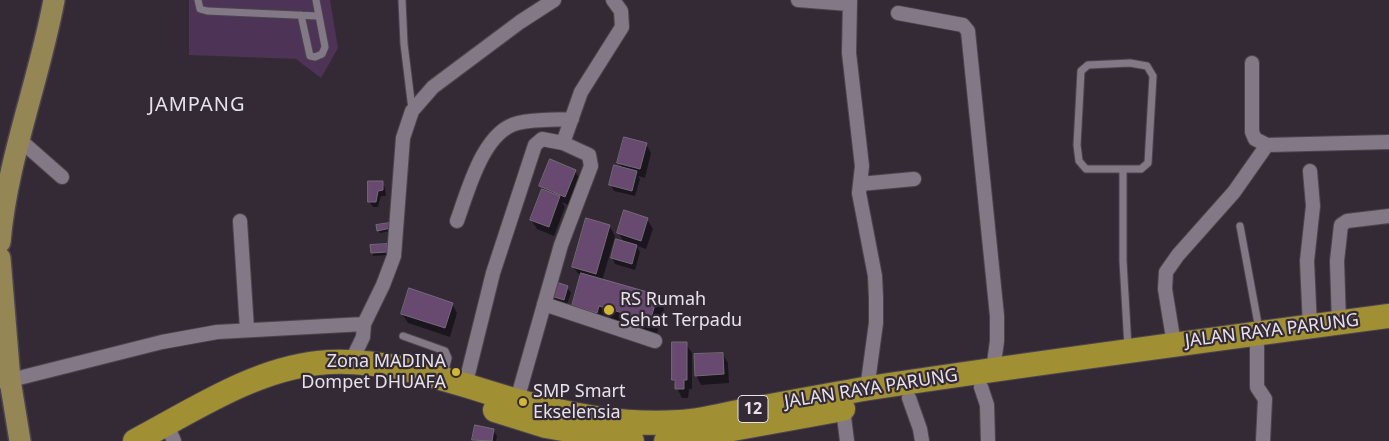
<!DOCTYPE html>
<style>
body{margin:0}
canvas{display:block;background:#332a36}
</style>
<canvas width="1389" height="441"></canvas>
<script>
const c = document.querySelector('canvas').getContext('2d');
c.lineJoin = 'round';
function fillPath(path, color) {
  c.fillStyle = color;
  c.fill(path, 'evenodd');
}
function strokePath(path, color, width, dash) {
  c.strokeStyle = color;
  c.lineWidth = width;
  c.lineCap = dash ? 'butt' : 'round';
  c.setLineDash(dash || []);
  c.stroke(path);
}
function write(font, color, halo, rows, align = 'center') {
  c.font = font + ' "Noto Sans",sans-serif';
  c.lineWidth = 4.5;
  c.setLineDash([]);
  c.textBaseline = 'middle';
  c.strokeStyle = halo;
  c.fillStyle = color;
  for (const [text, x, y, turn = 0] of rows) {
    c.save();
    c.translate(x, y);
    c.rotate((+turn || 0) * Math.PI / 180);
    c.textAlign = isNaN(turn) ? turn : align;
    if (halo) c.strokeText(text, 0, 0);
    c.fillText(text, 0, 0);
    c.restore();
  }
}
fillPath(new Path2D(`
 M189 0H330L338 48 321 78 296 59 189 55Z`), '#4d3355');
fillPath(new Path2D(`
 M646 144 651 153 645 178 638 176 640 179 635 196 614 191 610 184 622 169 619 162Z
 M575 171 580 180 570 206 562 202 565 207 554 236 537 229 531 220 543 190 541 186Z
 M382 182 385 188 386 196H381L378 207H373L369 201Z
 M647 219 653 229 646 249 637 246 640 252 635 270 615 264 612 258 624 242 618 232Z
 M391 227V231L380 233 378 230Z
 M610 227 615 236 602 281 657 296 664 309 657 333 606 318H581L574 306 581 277 573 267Z
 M386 245 388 255 373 256 371 246Z
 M567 287 571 293 567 305 556 302 553 296Z
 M452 304 457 313 450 337 408 323 402 314Z
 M686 344 692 353V389H689L688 398H682L673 380Z
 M723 354 728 363 729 383 701 385 696 375Z
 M493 430 497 436 496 441 473 439Z`), '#0007');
const building = new Path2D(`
 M624 137 647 143 640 169 617 163Z
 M550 159 576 170 565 197 539 186Z
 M614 165 637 171 632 191 609 185Z
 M368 181H383V190L378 191 376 202H368Z
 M542 189 560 196 549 227 530 220Z
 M624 210 648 218 641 241 617 233Z
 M586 218 610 225 596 274 572 267Z
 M390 223 391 228 377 231 376 225Z
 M616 239 637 245 632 264 611 258Z
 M387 244V252L371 253 370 245Z
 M581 273 658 295 650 321 599 306 597 313 572 306Z
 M556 282 568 286 564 300 551 296Z
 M409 288 453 303 445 328 401 314Z
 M672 342H687V380H684V389H675V380H672Z
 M723 353 724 374 695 376 694 354Z
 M475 425 494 429 492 441 472 440Z`);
fillPath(building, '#684970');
strokePath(building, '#746a77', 1);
const lane = new Path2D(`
 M198 0 200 9 207 11 318 16
 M402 0 404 44 412 109
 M301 15 310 56 315 57 322 54 325 47 316 0
 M1130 63 1147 66 1153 76 1148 163 1141 169H1086L1079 161 1077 145 1081 71 1088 65Z
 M1123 170V261L1128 347
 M1240 226 1259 329
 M403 336 445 351 448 358 444 375`);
const street = new Path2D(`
 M798 0 849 4
 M850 0 849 53 862 166 859 193 875 276 876 298V323L867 389
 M898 13 963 25 968 31 997 316V341L993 370
 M1252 63V132L1255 139 1267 145
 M20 140 62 177
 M563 143 581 92 622 27 621 11 613 0
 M1310 171 1313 206 1307 261 1310 327
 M860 184 914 179
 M240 221 247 329
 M457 221C468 191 483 131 518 123 535 119 554 120 572 119
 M544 304 655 341
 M1339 323 1337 261 1341 225 1347 221 1389 216
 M1174 344 1165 289 1166 272 1178 255 1234 192 1267 145 1389 142
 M1257 346V387L1265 399 1263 441
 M351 362 363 337 364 324 383 285 394 256 403 138 412 111 433 87 520 22 554 0
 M3 382 162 342 217 332 364 324
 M465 386 493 273 535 145 542 139 563 143 589 155 591 166 561 245 515 407
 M981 387 987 405 988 441
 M909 398 920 429 922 441
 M843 409 847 441
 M171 434 174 441`);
const primary = new Path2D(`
 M0 242C7 160 39 81 54 0
 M0 258 10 380 20 441`);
const highway = new Path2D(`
 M495 410 546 426 632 441
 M135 441C192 411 253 370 318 363 384 356 452 382 514 400 568 415 623 426 680 422 701 421 722 415 743 411 786 403 828 395 870 388 1043 362 1216 339 1389 316
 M666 441 843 409`);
strokePath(lane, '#4c454e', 9);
strokePath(street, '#4c454e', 16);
strokePath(primary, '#4c454e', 24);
strokePath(highway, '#4c454e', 26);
strokePath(lane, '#837986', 7);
strokePath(street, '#837986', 14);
strokePath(primary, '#958655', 21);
strokePath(highway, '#a18f34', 24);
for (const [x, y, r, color] of [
 [609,310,6,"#d0b736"],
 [456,372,5,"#d0b736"],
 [523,402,5,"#d0b736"]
]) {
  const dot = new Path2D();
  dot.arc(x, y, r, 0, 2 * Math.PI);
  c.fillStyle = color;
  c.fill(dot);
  strokePath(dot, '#332a36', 2);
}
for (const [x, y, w] of [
 [753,409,30]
]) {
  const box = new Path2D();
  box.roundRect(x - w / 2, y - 13.5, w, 27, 4);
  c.fillStyle = '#332a36';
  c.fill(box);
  strokePath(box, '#e7e2e9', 1);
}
write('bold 16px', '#e7e2e9', null, [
 ["12",753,409]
]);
write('18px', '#e7e2e9', '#332a36', [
 ["RS Rumah",620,300],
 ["Sehat Terpadu",620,321],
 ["Zona MADINA",446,362,"right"],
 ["Dompet DHUAFA",446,383,"right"],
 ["SMP Smart",533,392],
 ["Ekselensia",533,413]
], 'left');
write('18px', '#e7e2e9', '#332a36', [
 ["JALAN RAYA PARUNG",1272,331,-7],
 ["JALAN RAYA PARUNG",871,389,-9]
]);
c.letterSpacing = '1px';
write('20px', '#e7e2e9', '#332a36', [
 ["JAMPANG",197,105]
]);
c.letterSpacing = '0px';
</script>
